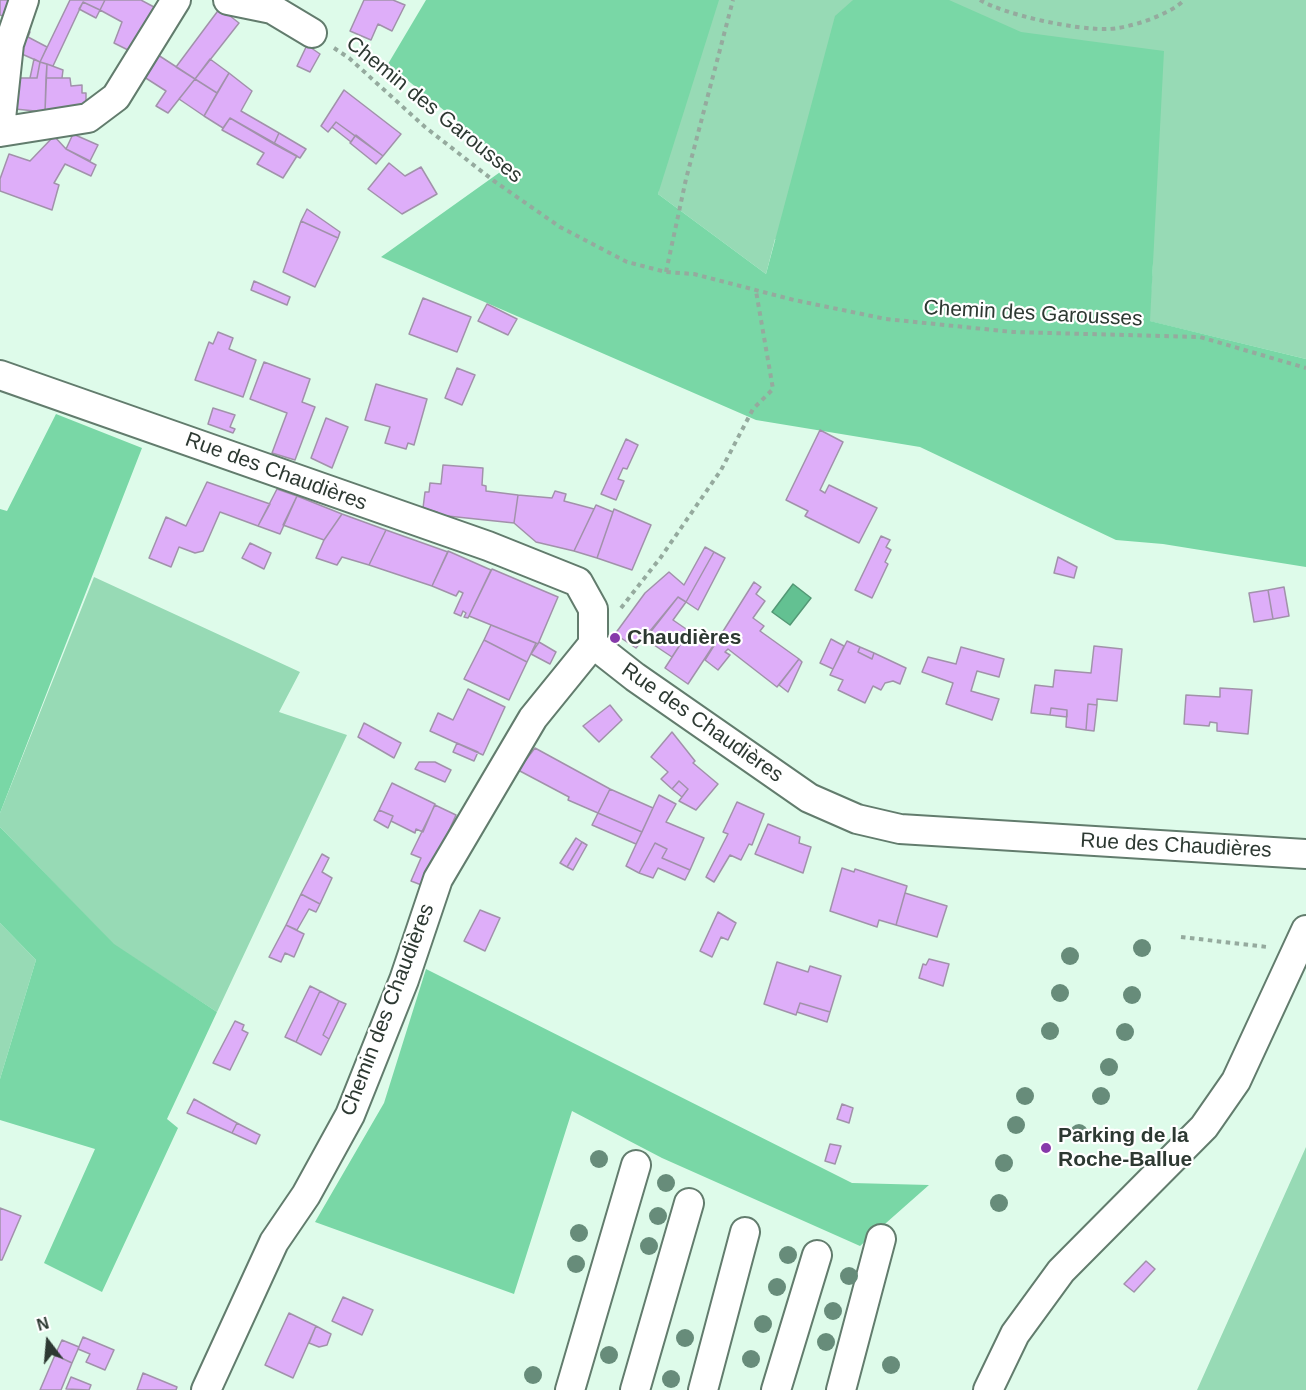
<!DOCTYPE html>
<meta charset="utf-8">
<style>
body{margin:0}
#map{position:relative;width:1306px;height:1390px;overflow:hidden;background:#defbea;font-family:Arial,sans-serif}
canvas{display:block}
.north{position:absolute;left:18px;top:1312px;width:60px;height:60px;-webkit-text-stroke:4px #fff;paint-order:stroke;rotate:344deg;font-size:16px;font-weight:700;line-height:24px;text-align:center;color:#2d3932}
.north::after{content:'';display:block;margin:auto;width:21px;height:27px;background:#2d3932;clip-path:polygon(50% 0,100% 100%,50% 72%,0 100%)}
</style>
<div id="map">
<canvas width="1306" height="1390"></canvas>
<div class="north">N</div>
</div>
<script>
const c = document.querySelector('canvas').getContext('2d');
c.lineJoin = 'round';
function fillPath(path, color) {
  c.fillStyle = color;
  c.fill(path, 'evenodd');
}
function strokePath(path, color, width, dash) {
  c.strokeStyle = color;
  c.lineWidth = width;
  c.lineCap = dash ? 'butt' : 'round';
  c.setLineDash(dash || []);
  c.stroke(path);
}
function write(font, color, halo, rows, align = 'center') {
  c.font = font + ' Arial,sans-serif';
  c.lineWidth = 4.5;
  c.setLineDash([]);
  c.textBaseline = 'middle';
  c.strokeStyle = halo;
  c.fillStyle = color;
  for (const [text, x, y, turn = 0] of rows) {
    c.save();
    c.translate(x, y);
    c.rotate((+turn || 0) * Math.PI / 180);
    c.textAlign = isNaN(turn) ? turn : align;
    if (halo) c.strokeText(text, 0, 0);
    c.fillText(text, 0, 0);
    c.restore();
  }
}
fillPath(new Path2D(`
 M500 0H1306V359L1149 321 1153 262 775 239 766 274 658 194 659 189Z
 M94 577 300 672 279 712 347 735 217 1012 114 945 0 827V813Z
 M0 923 36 960 0 1079Z
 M1306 1147V1390H1197Z`), '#97dab5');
fillPath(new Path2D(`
 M426 0H719L658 194 766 274 835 16 853 0H949L1021 32 1164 51 1150 321 1306 359V567L1163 544 1116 540 920 447 756 420 381 257 510 165 388 64Z
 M56 414 142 448 0 813V509L7 511Z
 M0 827 114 944 217 1012 167 1119 178 1128 102 1292 44 1263 95 1149 0 1120V1079L36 960 0 923Z
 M426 969 852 1183 929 1185 860 1246 662 1158 572 1111 514 1294 315 1222 384 1103Z`), '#79d7a6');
const water = new Path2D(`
 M793 584 811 598 790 625 772 612Z`);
fillPath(water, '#63c192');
strokePath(water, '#539875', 1.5);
const building = new Path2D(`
 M0 0H15L10 19 0 15Z
 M70 0H105L100 10 83 2 53 66 40 62Z
 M105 0H141L154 7 145 38 136 54 114 43 122 22 100 10Z
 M364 0H393L405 5 392 31 378 24 371 40 350 31Z
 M83 2 100 10 96 18 79 9Z
 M220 8 239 23 195 79 176 67Z
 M24 30 30 32 28 37 47 47 40 62 15 51Z
 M307 45 320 54 310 72 297 66Z
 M155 53 195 79 168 113 156 106 166 91 141 75Z
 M34 59 40 62 37 78H30Z
 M210 59 229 73 217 93 195 79Z
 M40 62 47 64 45 112 15 109 16 78H37Z
 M47 64 63 70 62 78H46Z
 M229 73 252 91 241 111 279 133 274 144 230 118 223 128 204 116Z
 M46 78H70L71 86 82 85V93H86V108L45 112Z
 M195 79 217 93 204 116 179 99Z
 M344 90 401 134 383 156 336 122 328 132 321 126Z
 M230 118 297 156 283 178 257 164 264 153 222 130Z
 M336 122 355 136 351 142 332 127Z
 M279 133 306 149 300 158 274 144Z
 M73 134 98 145 90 161 66 149Z
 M356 135 383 156 376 164 350 143Z
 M54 136 66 149 96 165 91 176 65 164 54 183 59 185 52 210 0 191V179L9 154 30 161Z
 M389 163 405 176 421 167 437 194 402 214 368 189Z
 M307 209 340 232 338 238 301 221Z
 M301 221 338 238 315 287 283 272Z
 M254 281 290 297 287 305 251 290Z
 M423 298 471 317 457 352 409 334Z
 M487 304 517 319 508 335 478 321Z
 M218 332 233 338 229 349 256 360 243 397 195 380 209 342 213 344Z
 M264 362 310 379 302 402 315 407 295 460 272 453 287 413 250 399Z
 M457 368 475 375 462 405 445 398Z
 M376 384 427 399 414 445 408 443 406 449 385 443 390 427 365 420Z
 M213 408 235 415 230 427 235 429 233 433 208 424Z
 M326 418 348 427 332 468 311 458Z
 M820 430 843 442 820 490 825 493 829 485 877 508 859 543 805 516 808 511 786 500Z
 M626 439 638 445 627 469 623 468 618 479 624 481 616 500 601 494Z
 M443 465 483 468 482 485 486 486V491L518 495 514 523 438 515 437 512 423 508 425 492H429L430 483 441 484Z
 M207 482 270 504 258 526 220 512 203 551 195 553 179 547 171 567 149 558 166 517 186 526Z
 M277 489 297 496 280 534 258 526Z
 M555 491 566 494 564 501 594 509 574 551 536 542 514 523 518 495 552 498Z
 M297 496 342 514 324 540 283 525Z
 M596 505 613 512 597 558 574 551Z
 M614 509 651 525 632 570 597 558Z
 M342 514 386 530 369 565 342 557 337 565 316 558 324 540Z
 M386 530 448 552 432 586 369 565Z
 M881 536 890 540 886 547 891 550 885 562 888 564 872 598 855 590Z
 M250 543 271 553 264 569 242 558Z
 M705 547 714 552 686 602 678 597 636 648 615 634 645 593 669 572 684 585Z
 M448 551 491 570 468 618 464 617 466 613 463 611 461 616 454 613 463 593 459 591 456 596 432 586Z
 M714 552 725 558 698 610 686 602Z
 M1058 557 1077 567 1074 578 1054 573Z
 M492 569 558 597 538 644 469 616Z
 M754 582 761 587 756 594 765 601 753 618 764 626 760 631 799 659 777 687 728 649 725 652 730 655 718 670 705 660Z
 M1284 587 1289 616 1273 619 1268 590Z
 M1268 590 1273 619 1254 622 1249 593Z
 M678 597 686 602 673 620 689 631 672 657 645 639Z
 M491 625 536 643 527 662 484 640Z
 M689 631 713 646 688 684 665 668Z
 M831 639 844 646 833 669 820 663Z
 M484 640 527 662 509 700 464 679Z
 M847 641 860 647 858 652 872 659 874 653 906 668 900 684 893 681 885 683 881 690 873 686 865 703 838 690 843 680 830 675Z
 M539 642 556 652 550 664 531 654Z
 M1094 646 1122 649 1117 701 1097 699V705L1088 704 1086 730 1066 727 1067 710 1051 708 1050 715 1031 713 1035 685 1053 687 1055 670 1091 673Z
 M860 647 874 653 872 659 858 652Z
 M961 647 1004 659 999 677 977 671 971 691 999 699 992 720 946 704 953 683 922 672 928 657 956 664Z
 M799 659 802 662 788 692 779 685Z
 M1220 688 1252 690 1248 734 1217 731V723L1210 722 1209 726 1184 724 1186 695 1220 697Z
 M468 689 505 707 483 755 430 731 438 713 453 720Z
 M1088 704 1097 705 1094 731 1086 730Z
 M610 705 622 720 599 742 583 726Z
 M1051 708 1067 710V717L1050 715Z
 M364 723 401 743 394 758 358 737Z
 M672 732 695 761 693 763 718 784 696 810 679 801 688 789 679 781 672 789 661 779 668 772 651 757Z
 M457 743 478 752 474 761 453 752Z
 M535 748 610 789 598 813 568 800 569 797 518 770Z
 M419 762H435L451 770 445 782 415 769Z
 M679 781 688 789 682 797 672 789Z
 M392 783 435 804 423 832 416 829 415 833 391 821 393 816 379 810Z
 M610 789 653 808 642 832 598 813Z
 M659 795 676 804 666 822 704 838 690 870 662 858 667 849 655 843 639 873 626 866Z
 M737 802 764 814 752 845 749 844 741 860 730 855 714 882 706 877 728 834 723 832Z
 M435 805 456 815 424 886 411 881 421 858 411 854Z
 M379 810 393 816 388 828 374 820Z
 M598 813 642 832 636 844 592 825Z
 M768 824 800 837 799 843 811 847 803 873 755 854Z
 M576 838 582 842 567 867 560 863Z
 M582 842 587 845 573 870 567 867Z
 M655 843 667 849 662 858 690 870 685 880 658 868 653 878 639 873Z
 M322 854 329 858 322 872 332 878 320 904 301 894Z
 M842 868 854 872 855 869 907 886 896 925 879 920 877 927 830 911Z
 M905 893 947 906 937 937 896 925Z
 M301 894 320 904 316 912 309 909 297 930 286 925Z
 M480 910 500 918 485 951 464 941Z
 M718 912 736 923 728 940 721 937 712 957 700 951Z
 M286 925 304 934 294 957 285 953 281 962 269 957Z
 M929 959 949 964 943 986 919 978 923 964 926 965Z
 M777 962 808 972 810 966 841 976 830 1012 800 1003 796 1015 764 1004Z
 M310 986 320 991 296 1042 285 1037Z
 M320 991 339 1001 323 1035 329 1039 321 1055 296 1042Z
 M339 1001 346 1004 329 1039 323 1035Z
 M800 1003 830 1012 827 1022 797 1012Z
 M235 1021 244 1025 242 1030 248 1033 230 1070 213 1063Z
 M194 1099 237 1123 232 1133 187 1113Z
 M842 1104 853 1108 849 1123 837 1119Z
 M237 1123 260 1135 256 1144 232 1133Z
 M830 1144 841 1146 835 1164 825 1161Z
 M0 1208 21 1216 2 1260H0Z
 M1146 1261 1155 1269 1134 1292 1124 1284Z
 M343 1297 373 1310 362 1335 332 1321Z
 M289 1313 316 1326 293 1378 265 1365Z
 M316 1326 331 1334 327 1345 319 1347 309 1343Z
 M83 1337 114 1350 105 1370 86 1362 90 1354 78 1349Z
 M62 1340 79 1347 72 1363 55 1355Z
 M55 1355 72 1363 61 1390H40Z
 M143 1373 177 1387 176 1390H137Z
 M71 1377 91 1385 89 1390 66 1389Z`);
fillPath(building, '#deaef9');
strokePath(building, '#a192aa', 1.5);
const minor = new Path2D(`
 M228 0 272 9 312 33
 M0 128 9 44 24 0
 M0 132 88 118 116 97 176 0
 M0 375 488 546 578 582 593 609V644
 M593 644 635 677 809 798 857 819 900 829 1306 854
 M206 1390 274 1242 306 1195 350 1115 404 980 438 879 533 718 593 644
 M570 1390 636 1165
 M635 1390 689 1203
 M703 1390 745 1232
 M776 1390 817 1255
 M841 1390 881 1239
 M988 1390 1015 1334 1061 1271 1204 1127 1236 1081 1306 930`);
strokePath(minor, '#627c6d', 32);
strokePath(new Path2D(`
 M980 0C1005 15 1076 30 1107 29 1127 29 1170 15 1184 0
 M334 48 349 58 425 127 494 181 560 227 627 262 666 272 694 274 794 300 886 319 1013 332 1200 337 1306 368
 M666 272 686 179 733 0
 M621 608 661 557 721 470 753 409 773 389 756 291
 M1181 937 1267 947`), '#95aa9e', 4, [4.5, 4.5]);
strokePath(minor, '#fff', 28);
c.fillStyle = '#678c7a';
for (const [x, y] of [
 [1142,948],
 [1070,956],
 [1060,993],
 [1132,995],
 [1050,1031],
 [1125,1032],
 [1109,1067],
 [1025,1096],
 [1101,1096],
 [1016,1125],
 [1079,1133],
 [599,1159],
 [1004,1163],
 [666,1183],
 [999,1203],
 [658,1216],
 [579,1233],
 [649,1246],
 [788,1255],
 [576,1264],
 [849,1276],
 [777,1287],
 [833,1311],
 [763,1324],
 [685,1338],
 [826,1342],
 [609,1355],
 [751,1359],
 [891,1365],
 [533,1375],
 [671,1379]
]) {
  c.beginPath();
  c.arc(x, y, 9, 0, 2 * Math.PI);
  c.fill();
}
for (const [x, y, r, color] of [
 [615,638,6,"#8639aa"],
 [1046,1148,6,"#8639aa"]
]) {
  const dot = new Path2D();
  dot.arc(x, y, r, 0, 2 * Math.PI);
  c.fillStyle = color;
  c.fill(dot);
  strokePath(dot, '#fff', 2);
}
write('21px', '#2d3932', '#fff', [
 ["Chemin des Garousses",434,110,39],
 ["Chemin des Garousses",1033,314,3],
 ["Rue des Chaudières",276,472,20],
 ["Rue des Chaudières",702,723,35],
 ["Rue des Chaudières",1176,846,3],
 ["Chemin des Chaudières",388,1010,-69]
]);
write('bold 21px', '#2d3932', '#fff', [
 ["Chaudières",627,638],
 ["Parking de la",1058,1136],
 ["Roche-Ballue",1058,1160]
], 'left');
</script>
